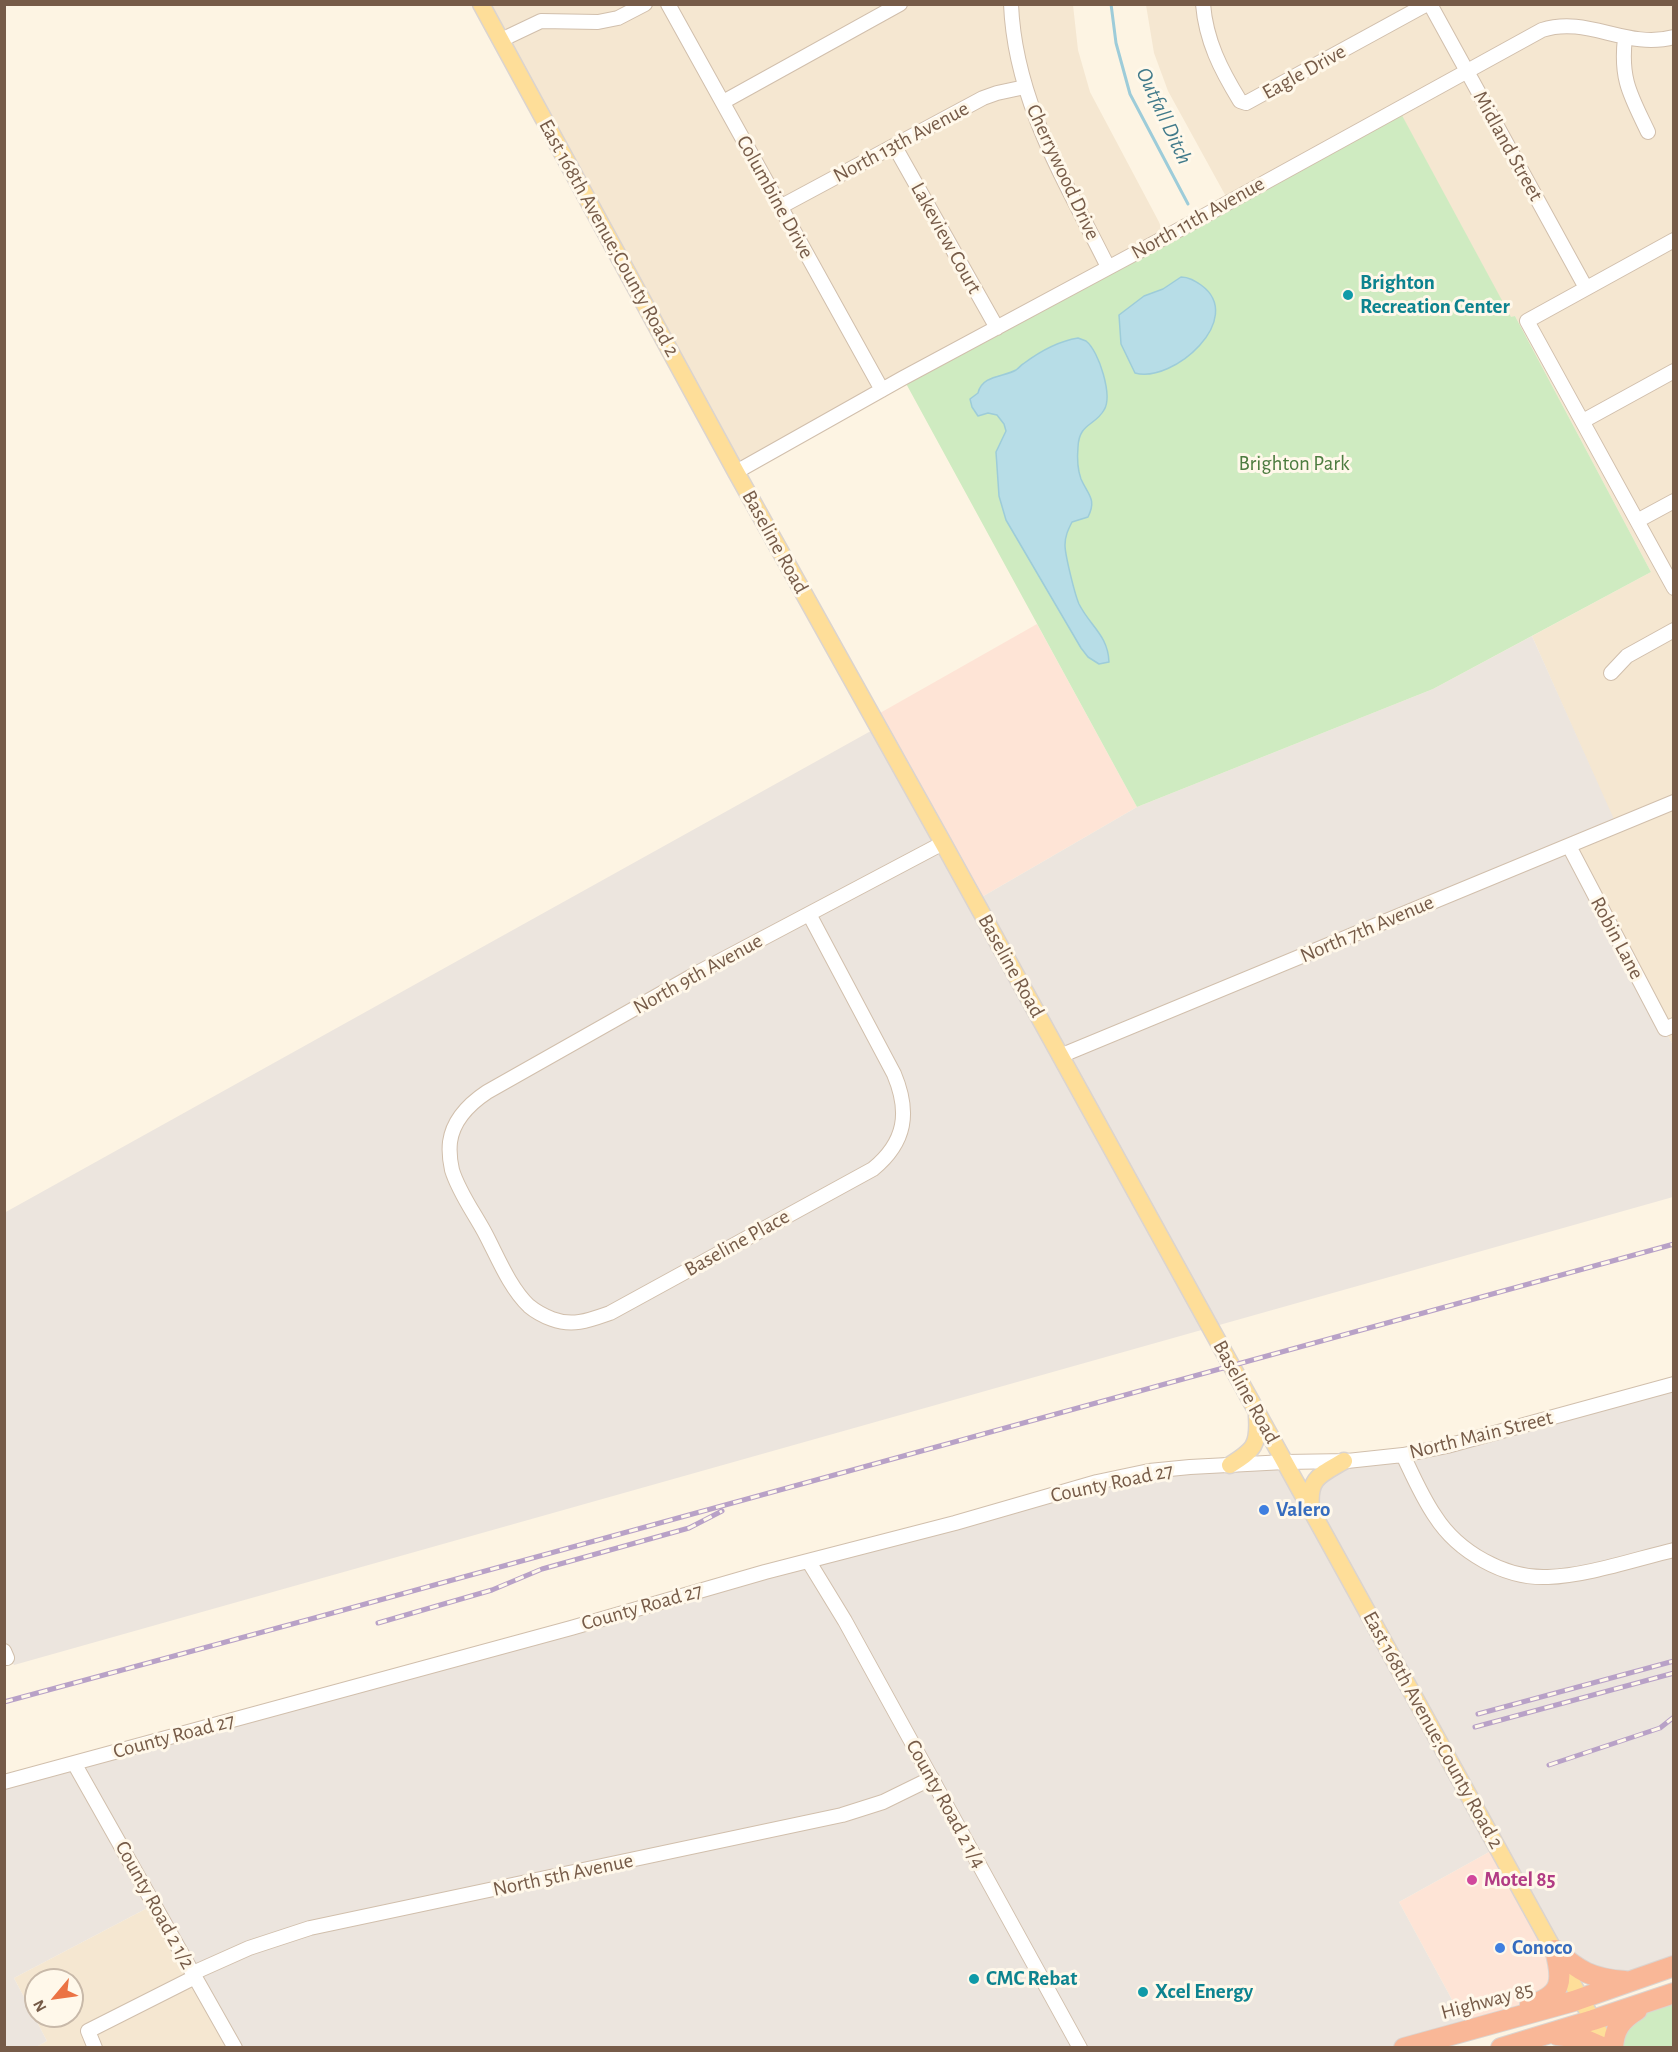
<!DOCTYPE html>
<style>
body{margin:0}
#map{position:relative;width:1678px;height:2052px;overflow:hidden;background:#fdf4e3;font-family:"Alegreya Sans",sans-serif}
canvas{display:block}
.frame{position:absolute;inset:0;border:6px solid #765b48;pointer-events:none}
.north{position:absolute;left:24px;top:1968px;width:60px;height:60px;box-sizing:border-box;background:#fff8ea;border:2px solid #c8b9a9;border-radius:50%;rotate:241deg;font-size:16px;font-weight:700;line-height:24px;text-align:center;color:#765b48}
.north::after{content:'';display:block;margin:auto;width:21px;height:27px;background:#eb7344;clip-path:polygon(50% 0,100% 100%,50% 72%,0 100%)}
</style>
<div id="map">
<canvas width="1678" height="2052"></canvas>
<div class="frame"></div>
<div class="north">N</div>
</div>
<script>
const c = document.querySelector('canvas').getContext('2d');
c.lineJoin = 'round';
function fillPath(path, color) {
  c.fillStyle = color;
  c.fill(path, 'evenodd');
}
function strokePath(path, color, width, dash) {
  c.strokeStyle = color;
  c.lineWidth = width;
  c.lineCap = dash ? 'butt' : 'round';
  c.setLineDash(dash || []);
  c.stroke(path);
}
function write(font, color, halo, rows, align = 'center') {
  c.font = font + ' "Alegreya Sans",sans-serif';
  c.lineWidth = 6;
  c.setLineDash([]);
  c.textBaseline = 'middle';
  c.strokeStyle = halo;
  c.fillStyle = color;
  for (const [text, x, y, turn = 0] of rows) {
    c.save();
    c.translate(x, y);
    c.rotate((+turn || 0) * Math.PI / 180);
    c.textAlign = isNaN(turn) ? turn : align;
    if (halo) c.strokeText(text, 0, 0);
    c.fillText(text, 0, 0);
    c.restore();
  }
}
fillPath(new Path2D(`
 M481 5H1073L1078 50 1090 92 1159 222 1165 238 736 472Z
 M1146 5H1673V1045L1566 847 1616 826 1532 636 1651 572 1515 316 1511 318 1398 109 1229 202 1168 91 1154 53Z
 M155 1904 235 2047H36L47 2041 14 1978ZM36 1980H72V2016H36Z`), '#f5e7d1');
fillPath(new Path2D(`
 M1037 624 1137 807 975 901 873 717Z
 M1498 1847 1555 1950V1991L1469 2031 1399 1902Z`), '#fee4d6');
fillPath(new Path2D(`
 M1532 636 1617 826 1567 847 1673 1045V1197L14 1665 4 1648V1213L878 727 975 901 1137 807 1433 689Z
 M1673 1384V1966L1634 1981 1570 1963 1498 1847 1399 1902 1469 2031 1404 2047 235 2048 155 1904 14 1978 47 2041 36 2047 5 2048V1782L1097 1482 1285 1462 1310 1507 1321 1475Z`), '#ece5de');
fillPath(new Path2D(`
 M1398 108 1511 317 1515 316 1651 572 1433 689 1137 807 903 378Z
 M1673 1993V2047L1613 2048 1615 2032Z`), '#cfebc1');
const water = new Path2D(`
 M1181 277C1189 277 1195 281 1201 285 1247 318 1173 384 1135 373L1121 344 1119 315 1144 296 1163 289Z
 M1078 338C1078 338 1086 341 1086 341 1099 351 1113 396 1104 410 1095 426 1079 423 1078 447 1077 458 1077 468 1081 479 1088 495 1097 499 1088 517L1072 522C1068 530 1065 536 1065 545 1065 555 1075 595 1079 604 1090 626 1108 635 1109 662L1099 664 1088 657 1081 648 1006 520 999 496 996 452 1006 431 1004 424 997 415 988 413 978 416 972 407 970 399 978 393C982 375 1004 377 1016 370 1019 368 1021 365 1023 364 1039 352 1059 341 1078 338Z`);
fillPath(water, '#b7dde7');
strokePath(water, '#9dccd9', 1.5);
strokePath(new Path2D(`
 M1111 4 1116 43 1130 94 1188 204`), '#9dccd9', 3);
const minor = new Path2D(`
 M668 4 882 390
 M1011 4C1015 102 1066 182 1108 267
 M1203 4C1206 41 1221 70 1240 101L1246 103 1427 4
 M1430 4 1586 288
 M1625 38C1620 80 1631 96 1648 132
 M501 40 541 21 598 22 618 18 645 4
 M723 102 900 4
 M895 147 997 328
 M780 207 983 98 997 93 1025 87
 M1674 240 1527 321 1674 588
 M1583 421 1674 371
 M736 472 903 378 1173 233 1542 30C1588 15 1626 50 1674 37
 M1637 521 1674 501
 M1611 673 1627 656 1674 630
 M1569 846 1665 1029 1674 1025
 M809 914 894 1074C910 1112 906 1142 873 1169L610 1313C590 1320 573 1327 552 1319 544 1316 535 1311 529 1306 510 1288 498 1258 486 1235 475 1214 459 1193 452 1170 450 1161 449 1151 450 1142 453 1120 469 1104 487 1092L701 971 943 843
 M1060 1056 1674 802
 M1403 1455C1413 1476 1422 1497 1435 1516 1458 1552 1505 1579 1548 1577 1586 1576 1636 1559 1674 1550
 M809 1562 845 1621 1080 2048
 M4 1651 7 1658
 M74 1763 235 2048
 M4 1782 571 1628 765 1572 955 1523 1097 1482 1149 1471 1190 1467 1285 1462 1347 1461 1403 1455 1447 1446 1674 1384
 M193 1973 249 1948 310 1928 842 1815 883 1802 932 1778
 M95 2048 88 2031 195 1977`);
const major = new Path2D(`
 M481 4 736 472 943 843 1608 2048
 M1230 1465C1254 1450 1259 1445 1257 1416
 M1311 1508C1308 1478 1320 1475 1344 1461`);
const highway = new Path2D(`
 M1555 1950C1579 1971 1592 1979 1625 1981
 M1530 2005C1563 1995 1563 1981 1555 1950
 M1557 2035 1581 2038 1604 2048
 M1404 2048 1574 2001 1674 1966
 M1501 2048 1593 2020 1674 1993
 M1613 2048C1614 2029 1621 2020 1637 2010`);
strokePath(minor, '#d1bfac', 16);
strokePath(major, '#dbd4cf', 19);
strokePath(highway, '#dbd4cf', 22);
strokePath(minor, '#fff', 14);
strokePath(major, '#fede99', 16);
strokePath(highway, '#f9b797', 20);
const rail = new Path2D(`
 M378 1623 492 1590 542 1569 689 1528 722 1511
 M4 1702 318 1617 1674 1244
 M1478 1714 1674 1661
 M1475 1727 1674 1673
 M1549 1765 1660 1728 1674 1717`);
strokePath(rail, '#b8a1c7', 5);
strokePath(rail, '#fff8ea', 3, [9]);
for (const [x, y, r, color] of [
 [1348,295,6,"#0f9aa8"],
 [1264,1510,6,"#3f7fe0"],
 [1472,1880,6,"#d1479c"],
 [1500,1948,6,"#3f7fe0"],
 [974,1979,6,"#0f9aa8"],
 [1143,1992,6,"#0f9aa8"]
]) {
  const dot = new Path2D();
  dot.arc(x, y, r, 0, 2 * Math.PI);
  c.fillStyle = color;
  c.fill(dot);
  strokePath(dot, '#fff8ea', 2);
}
write('21px', '#765b48', '#fff8ea', [
 ["Eagle Drive",1304,72,-29],
 ["North 13th Avenue",901,142,-28],
 ["Midland Street",1508,146,61],
 ["Cherrywood Drive",1063,172,65],
 ["Columbine Drive",775,197,61],
 ["North 11th Avenue",1198,218,-29],
 ["East 168th Avenue;County Road 2",609,238,61],
 ["Lakeview Court",946,238,61],
 ["Baseline Road",775,542,61],
 ["North 7th Avenue",1367,929,-23],
 ["Robin Lane",1617,938,62],
 ["Baseline Road",1011,966,61],
 ["North 9th Avenue",698,974,-29],
 ["Baseline Place",737,1243,-29],
 ["Baseline Road",1246,1392,61],
 ["North Main Street",1481,1435,-14],
 ["County Road 27",1112,1483,-12],
 ["County Road 27",642,1607,-16],
 ["East 168th Avenue;County Road 2",1433,1730,61],
 ["County Road 27",174,1736,-15],
 ["County Road 2 1/4",946,1804,61],
 ["North 5th Avenue",563,1875,-12],
 ["County Road 2 1/2",155,1905,61],
 ["Highway 85",1487,2001,-15]
]);
write('bold 21px', '#0d838f', '#fff8ea', [
 ["Brighton",1360,283],
 ["Recreation Center",1360,307],
 ["CMC Rebat",986,1979],
 ["Xcel Energy",1155,1992]
], 'left');
write('21px', '#4d7c40', '#fff8ea', [
 ["Brighton Park",1294,464]
]);
write('bold 21px', '#366cbe', '#fff8ea', [
 ["Valero",1276,1510],
 ["Conoco",1512,1948]
], 'left');
write('bold 21px', '#b23c85', '#fff8ea', [
 ["Motel 85",1484,1880]
], 'left');
write('italic 22px', '#417a8a', '#fff8ea', [
 ["Outfall Ditch",1164,116,65]
]);
</script>
